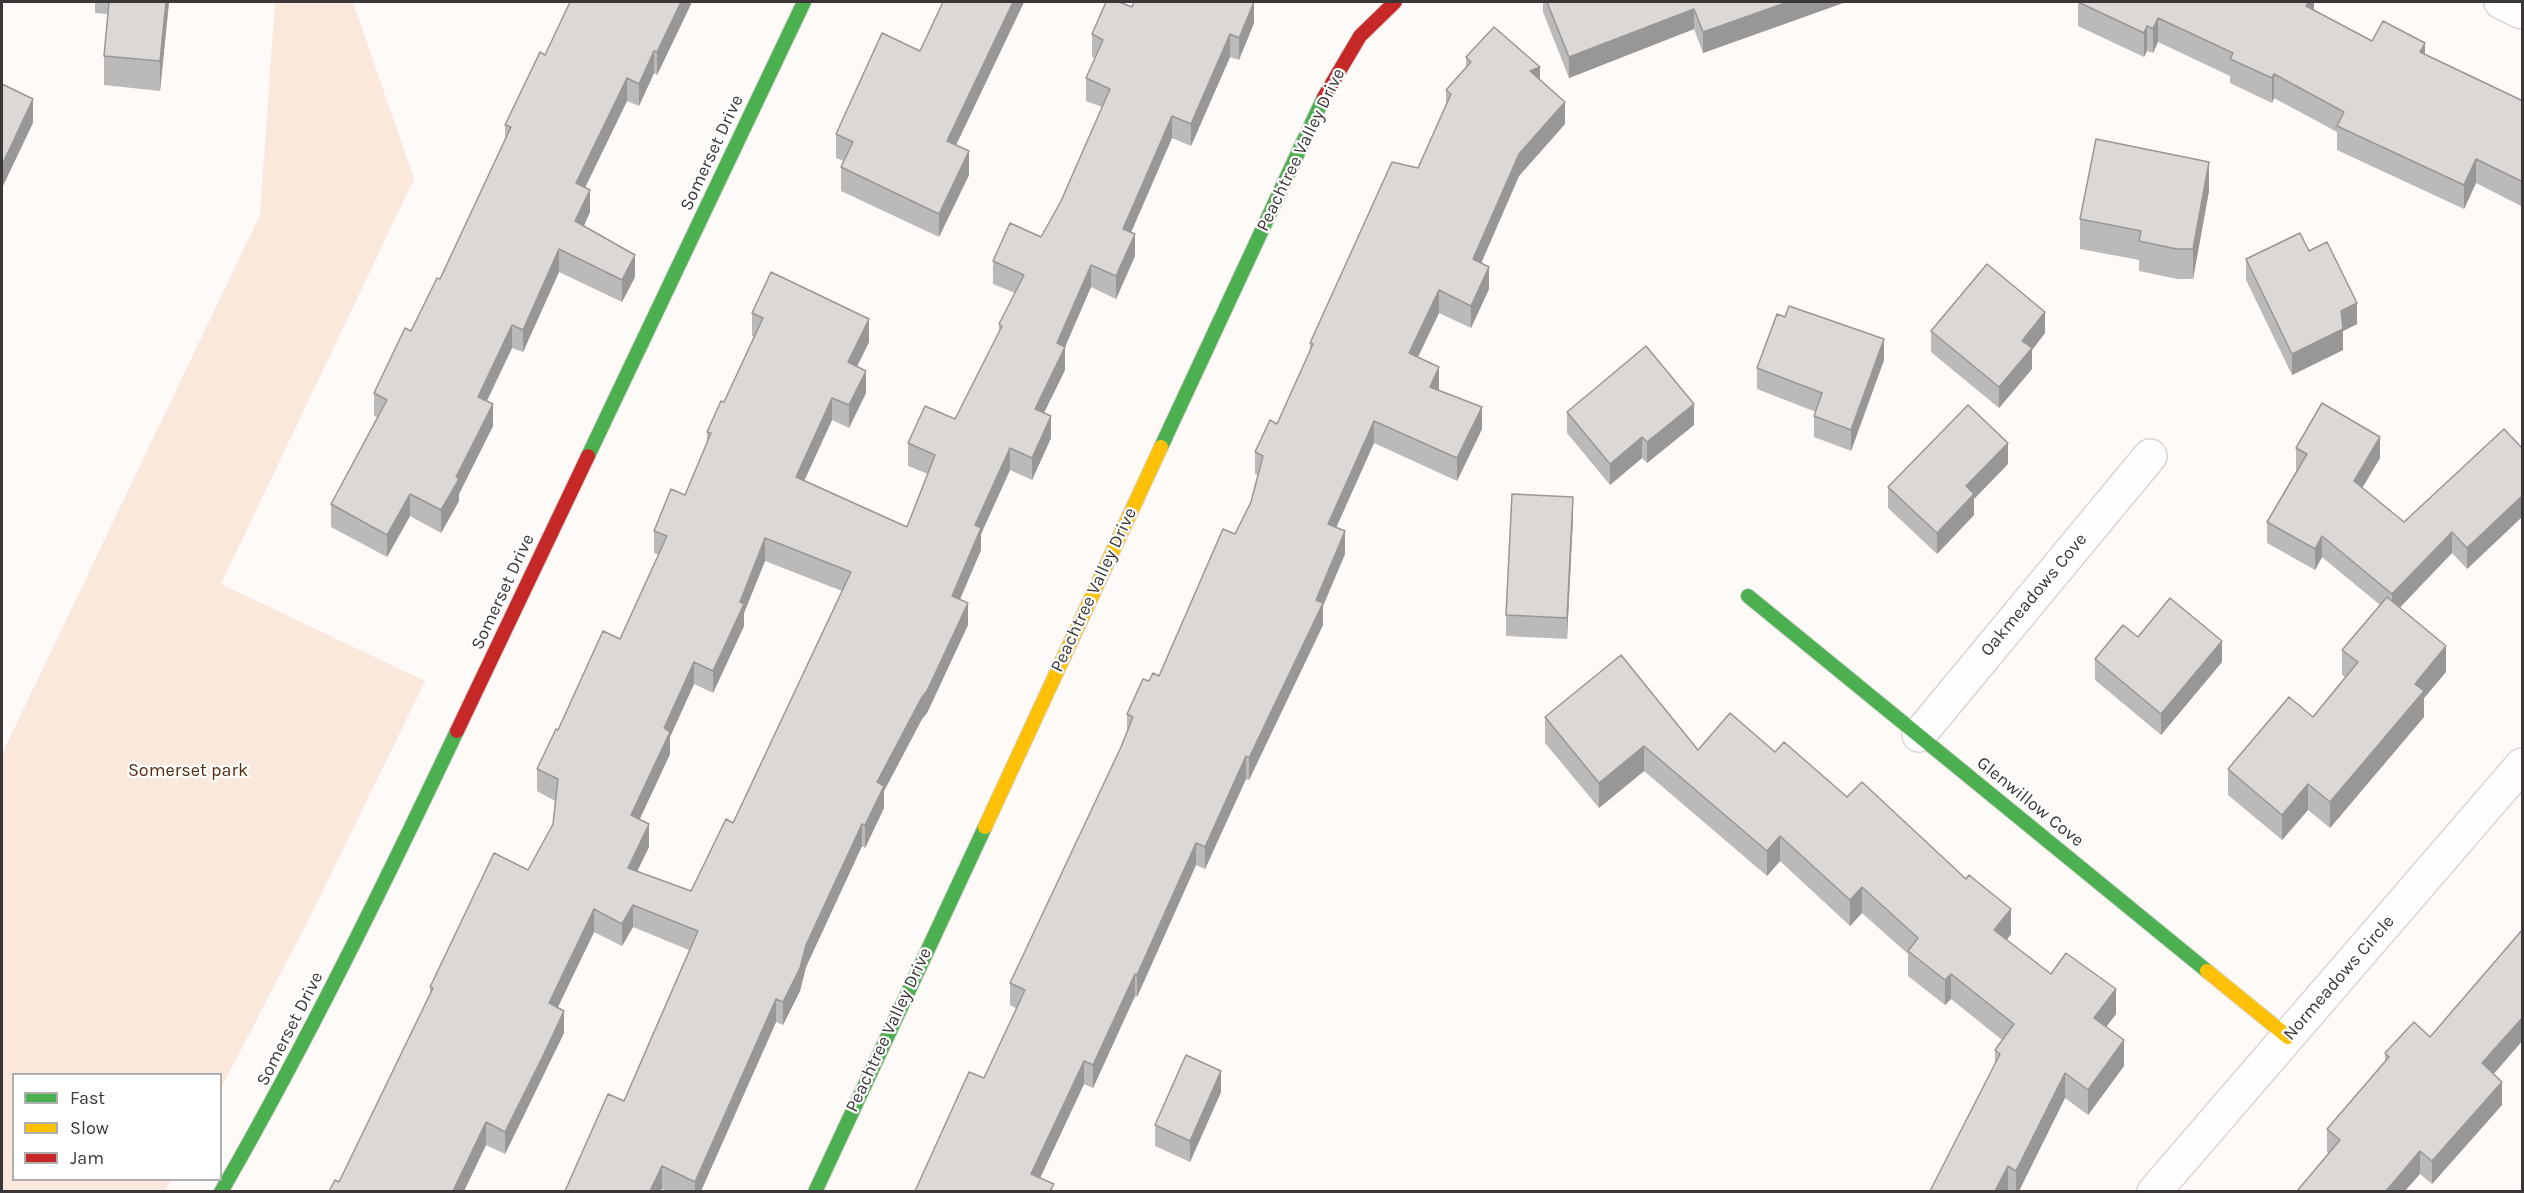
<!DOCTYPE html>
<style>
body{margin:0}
#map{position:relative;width:2524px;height:1193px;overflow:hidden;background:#fdfaf8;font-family:Karla,sans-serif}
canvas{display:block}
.frame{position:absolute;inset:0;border:3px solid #3a3736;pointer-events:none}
.legend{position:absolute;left:12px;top:1073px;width:210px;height:108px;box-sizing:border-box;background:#fff;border:2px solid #b0afaf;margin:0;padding:8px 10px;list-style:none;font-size:18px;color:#3a3736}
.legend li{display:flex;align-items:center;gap:12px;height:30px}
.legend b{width:30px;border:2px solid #b0afaf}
</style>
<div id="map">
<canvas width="2524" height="1193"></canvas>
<div class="frame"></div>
<ul class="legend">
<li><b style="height:8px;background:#4caf50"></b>Fast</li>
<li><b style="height:8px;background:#ffc107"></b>Slow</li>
<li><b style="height:8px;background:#c62828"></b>Jam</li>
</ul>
</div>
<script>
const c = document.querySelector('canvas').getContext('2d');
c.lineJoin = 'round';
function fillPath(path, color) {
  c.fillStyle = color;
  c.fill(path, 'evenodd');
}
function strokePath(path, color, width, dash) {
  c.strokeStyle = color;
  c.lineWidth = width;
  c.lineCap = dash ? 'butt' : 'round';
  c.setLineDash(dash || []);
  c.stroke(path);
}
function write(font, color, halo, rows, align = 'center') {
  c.font = font + ' Karla,sans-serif';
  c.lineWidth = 4.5;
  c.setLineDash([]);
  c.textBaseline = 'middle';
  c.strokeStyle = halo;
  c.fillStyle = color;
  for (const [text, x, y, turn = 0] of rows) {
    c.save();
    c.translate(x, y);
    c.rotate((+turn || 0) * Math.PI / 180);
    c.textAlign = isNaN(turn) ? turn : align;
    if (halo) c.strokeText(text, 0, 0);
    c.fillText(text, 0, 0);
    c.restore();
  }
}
fillPath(new Path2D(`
 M275 2H353L414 179 221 584 425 681 311 915 221 1088 220 1074H14V1180H172L165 1191H6L2 1186V754L260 215Z`), '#fae8dc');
const street = new Path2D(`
 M2501 2 2522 12
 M1919 735 2150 456
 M2154 1192 2522 765`);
const fast = new Path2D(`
 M1161 447 1324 97
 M588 456 804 2
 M1748 596 2207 971
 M221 1192C307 1042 383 887 457 731
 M815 1192 985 827`);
const slow = new Path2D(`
 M985 827 1161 447
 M2207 971 2288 1037`);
const jam = new Path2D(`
 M1324 97 1360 36 1395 2
 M457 731 588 456`);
strokePath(street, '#d9d6d5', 36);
strokePath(fast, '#d9d6d5', 16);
strokePath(slow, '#d9d6d5', 16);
strokePath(jam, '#d9d6d5', 16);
strokePath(street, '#fffefe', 33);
strokePath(fast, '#4caf50', 14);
strokePath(slow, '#ffc107', 14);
strokePath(jam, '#c62828', 14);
fillPath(new Path2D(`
 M95 2H169L160 91 104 85V56L108 14 95 13Z
 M570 2H692L657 75 654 73 639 106 627 101 585 188 590 212 584 226 635 277 622 302 559 272 523 352 512 348 487 401 493 426 459 494V501L441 533 410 516 387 557 331 527V504L377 417 374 416V393L411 331 440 279 505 139V125L545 55Z
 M943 2H1024L956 145 969 175 939 237 841 191V167L844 161 836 158V134L920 51Z
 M1543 2H1846L1703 53 1694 29 1569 78 1543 12Z
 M2078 2H2314V10L2372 41 2425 55 2523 101V207L2476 183 2464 209 2337 150V132L2274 98 2272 103 2230 83V76L2158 42 2153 53 2147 51 2144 57 2078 26Z
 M1132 7 1254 23 1239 60 1230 57 1191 146 1172 138 1131 232 1135 256 1116 299 1091 287 1065 347V370L1044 413 1051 438 1032 480 1010 470 981 534V550L960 599 968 625 927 713 922 719 884 791V808L865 848 862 846 806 967 800 991 783 1025 776 1022 701 1191H667L662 1189 624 1101 689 950 633 927 622 946 594 932 557 1008 564 1033 505 1154 486 1145 464 1191H329L339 1182 430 995V987L528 870 553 824 555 801 537 791V769L558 730 620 639 659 555 654 553V531L685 495 707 442V432L724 402 754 337 752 336V313L869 342 857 366 866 393 849 428 832 420 804 480 907 527 928 474 908 466V443L955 419 999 332V324L1015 293 993 284V261L1041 237 1061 201 1102 107 1086 101V78L1095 58 1092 57V34ZM765 561 842 591 733 823 691 891 637 871 649 847 639 820 670 754V737L694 684 713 693 744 626V613Z
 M1466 57 1540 80 1565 124 1519 176 1481 263 1489 289 1471 328 1439 313 1417 357 1439 390 1482 429 1457 481 1374 443 1336 527 1345 554 1323 606V625L1249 780 1246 779 1205 869 1196 865 1137 997 1135 996 1093 1088 1084 1084 1040 1178 1054 1191H915L984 1078 1017 1009 1010 1005V983L1121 747 1127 731V714L1149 681 1159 676 1235 534 1251 502 1258 475 1255 474V452L1277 424 1310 351V343L1418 168 1446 106V90L1466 67Z
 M2209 191 2193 279H2177L2139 271V260L2080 249V219Z
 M2309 251 2357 324 2343 331V350L2292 375 2246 280V259Z
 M1931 331 2045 333 2032 350V369L1999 408 1931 352Z
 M1884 360 1851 451 1814 437V416L1816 412 1757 389V368Z
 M1567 412 1694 425 1647 463 1642 458 1610 485 1567 433Z
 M2296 448 2380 458 2362 487 2404 522 2523 449V516L2467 569 2452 553 2400 608 2446 672 2424 698V717L2330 828 2308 810 2282 840 2228 795V769L2313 717 2345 677 2342 675V650L2380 605 2322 557 2315 570 2267 543V522L2297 470 2296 469Z
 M2008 464 1974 499V515L1937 554 1888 508V487Z
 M1573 518 1567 639 1506 636V615Z
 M2138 637 2222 662 2161 735 2095 680V659Z
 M1545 717 1698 750 1775 752 1847 797 2011 934 2007 940 2051 974 2116 1014 2106 1027 2124 1066 2088 1115 2065 1098 2019 1191H1930L1995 1065V1050L2002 1040 1951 999 1945 1005 1908 976V954L1862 913 1850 926 1780 861 1767 876 1644 771 1599 808 1545 743Z
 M2523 929V1040L2494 1074 2502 1105 2432 1184 2420 1174 2328 1153 2327 1152V1129L2385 1061V1053L2430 1037Z
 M1221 1092 1190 1162 1155 1146V1125Z`), '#bcbab8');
fillPath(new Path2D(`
 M166 2H169L160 91V61Z
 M681 2H692L657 75V52Z
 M1013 2H1024L947 164V141Z
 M1254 2V23L1239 60V38Z
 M1788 2H1846L1703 53V32Z
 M2308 2H2314V12L2306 6Z
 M1694 9V29L1569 78V57Z
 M2158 18V42L2153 53V29Z
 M2147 26V51L2144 57V33Z
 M1230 34V57L1191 146V124Z
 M2425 43V68L2420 52Z
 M654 51V73L639 106V84Z
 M1540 67V90L1530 71Z
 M2274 74V98L2272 103V78Z
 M627 78V101L576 206V183Z
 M33 99V123L2 188V165Z
 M1565 102V124L1519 176 1473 282V259L1519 154Z
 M1172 116V138L1123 251V229Z
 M969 151V175L939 237V214Z
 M2476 159V183L2464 209V185Z
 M2209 162V191L2193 279V249Z
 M590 190V212L575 244V221Z
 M1135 234V256L1116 299V276Z
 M559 249V272L523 352V330Z
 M635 255V277L622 302V280Z
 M1091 265V287L1065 347V370L1035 431V409L1057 343Z
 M1489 267V289L1471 328V306Z
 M1439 290V313L1409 376V353Z
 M2357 303V324L2343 331V350L2292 375V354L2341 311Z
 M2045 312V333L2032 350V369L1999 408V387L2022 341Z
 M869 319V342L848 385V362Z
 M512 325V348L478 419V397Z
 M1884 339V360L1851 451V430Z
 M1439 367V389L1430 409V387Z
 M866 371V393L849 428V405Z
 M832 398V420L796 499V477Z
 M493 404V426L459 494V501L441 533V510L456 477Z
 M1694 404V425L1647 463V442Z
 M1482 407V429L1457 481V458Z
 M1051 416V438L1032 480V458Z
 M1374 421V443L1328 546V524Z
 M1642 437V458L1610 485V464Z
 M2380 437V458L2354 502V481Z
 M2008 443V464L1974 499V515L1937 554V533L1966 486Z
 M1010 448V470L981 534V550L952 618V596L975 525Z
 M410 494V516L387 557V535Z
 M2523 495V516L2467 569V548Z
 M1573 497V518L1567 639V618Z
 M1345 531V554L1323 606V625L1249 780V758Z
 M2452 532V553L2392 615V594Z
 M2322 536V557L2315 570V549Z
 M765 538V561L744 613V626L713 693V671Z
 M968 603V625L927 713 922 719 884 791V808L865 848V825L877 782Z
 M2222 641V662L2161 735V714Z
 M2446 646V672L2424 698V717L2330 828V802L2415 684Z
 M694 662V684L670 737V754L631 838V815L664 728Z
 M1644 746V771L1599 808V783Z
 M1246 756V779L1205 869V847Z
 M2308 784V810L2282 840V815Z
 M649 824V847L628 890V868Z
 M862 824V846L806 967 800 991 783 1025V1002L806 945Z
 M1780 836V861L1767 876V851Z
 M1196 843V865L1137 997V975Z
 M1862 887V913L1850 926V900Z
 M633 905V927L622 946V924Z
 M594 909V932L549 1026V1003Z
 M2011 909V934L1994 956V930Z
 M1135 974V996L1093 1088V1065Z
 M1951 974V999L1945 1005V980Z
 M2116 989V1014L2094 1043V1018Z
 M776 999V1022L701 1191H695V1182Z
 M564 1011V1033L505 1154V1132Z
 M2523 1017V1040L2482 1087V1063Z
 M2124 1040V1066L2088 1115V1090Z
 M1084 1061V1084L1034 1191 1031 1174Z
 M1221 1071V1092L1190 1162V1141Z
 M2065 1073V1098L2019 1191H2016V1171Z
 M2502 1082V1105L2432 1184V1161Z
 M486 1122V1145L464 1191H453Z
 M2420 1151V1174L2405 1191H2386Z
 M662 1166V1189L660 1191H650Z
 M2008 1166V1191H1995Z`), '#999796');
const building = new Path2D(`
 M109 2H166L160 61 104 56Z
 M570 2H681L657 52 654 51 639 84 627 78 576 183 590 190 575 221 635 255 622 280 559 249 523 330 512 325 478 397 493 404 456 477 459 479 441 510 410 494 387 535 331 504 387 400 374 393 405 328 411 331 437 278 440 279 511 127 505 125 540 52 545 55Z
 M943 2H1013L947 141 969 151 939 214 841 167 853 142 836 134 882 33 920 51Z
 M1106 2H1119L1132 7 1134 2H1254L1239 38 1230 34 1191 124 1172 116 1123 229 1135 234 1116 276 1091 265 1057 343 1065 347 1035 409 1051 416 1032 458 1010 448 975 525 981 528 952 596 968 603 927 691 922 697 877 782 884 786 865 825 862 824 806 945 800 968 783 1002 776 999 695 1182 662 1166 650 1191H565L608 1094 624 1101 698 931 633 905 622 924 594 909 549 1003 564 1011 542 1058 505 1132 486 1122 453 1191H329L335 1180 339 1182 433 988 430 987 494 853 528 870 553 824 558 779 537 769 556 729 558 730 603 631 620 639 667 536 654 531 671 489 685 495 711 433 707 432 721 401 724 402 763 318 752 313 771 272 869 319 848 362 866 371 849 405 832 398 796 477 907 527 935 455 908 443 925 406 955 419 1002 326 999 324 1024 275 993 261 1010 223 1041 237 1061 201 1110 89 1086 78 1103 40 1092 34ZM765 538 851 572 733 823 726 819 691 891 628 868 649 824 631 815 670 732 664 728 694 662 713 671 744 604 740 602Z
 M1547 2H1788L1703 32 1694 9 1569 57Z
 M2078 2H2308L2306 6 2372 41 2383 21 2425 43 2420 52 2523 101V182L2476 159 2464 185 2337 126 2344 112 2274 74 2272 78 2230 59 2233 53 2158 18 2153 29 2147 26 2144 33Z
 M1494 27 1540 67 1530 71 1565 102 1519 154 1473 259 1489 267 1471 306 1439 290 1409 353 1439 367 1430 387 1482 407 1457 458 1374 421 1328 524 1345 531 1316 600 1323 603 1249 758 1246 756 1205 847 1196 843 1137 975 1135 974 1093 1065 1084 1061 1031 1174 1054 1184 1050 1191H915L969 1072 984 1078 1025 990 1010 983 1121 747 1133 717 1127 714 1143 679 1149 681 1153 673 1159 676 1223 529 1235 534 1251 502 1263 456 1255 452 1270 420 1277 424 1313 344 1310 343 1392 162 1418 168 1451 94 1446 90 1471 62 1466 57Z
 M2 84 33 99 2 165Z
 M2096 139 2209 162 2193 249H2177L2139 241 2141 231 2080 219Z
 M2300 233 2309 251 2327 242 2357 303 2341 311 2343 329 2292 354 2246 259Z
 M1987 264 2045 312 2022 341 2032 348 1999 387 1931 331Z
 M1789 306 1884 339 1851 430 1814 416 1822 393 1757 368 1777 314 1785 317Z
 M1646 346 1694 404 1647 442 1642 437 1610 464 1567 412Z
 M2322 403 2380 437 2354 481 2404 522 2504 429 2523 449V495L2467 548 2452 532 2392 594 2322 536 2315 549 2267 522 2307 454 2296 448Z
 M1968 405 2008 443 1966 486 1974 494 1937 533 1888 487Z
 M1512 494 1573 497 1567 618 1506 615Z
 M2387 597 2446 646 2415 684 2424 691 2330 802 2308 784 2282 815 2228 769 2289 697 2313 717 2358 662 2342 650Z
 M2170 598 2222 641 2161 714 2095 659 2123 625 2138 637Z
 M1621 655 1698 750 1730 713 1775 752 1784 742 1847 797 1862 782 1966 879 1969 875 2011 909 1994 930 2051 974 2066 953 2116 989 2094 1018 2124 1040 2088 1090 2065 1073 2016 1171 2008 1166 1995 1191H1930L2000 1054 1995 1050 2014 1024 1951 974 1945 980 1908 951 1918 938 1862 887 1850 900 1780 836 1767 851 1644 746 1599 783 1545 717Z
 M2523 929V1017L2482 1063 2502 1082 2432 1161 2420 1151 2386 1191H2297L2340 1140 2327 1129 2389 1057 2385 1053 2414 1022 2430 1037Z
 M1186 1055 1221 1071 1190 1141 1155 1125Z`);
fillPath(building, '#dbd8d6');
strokePath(building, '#999796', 1.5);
write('18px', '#3a3736', '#fff', [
 ["Peachtree Valley Drive",1301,150,-64],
 ["Somerset Drive",712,153,-65],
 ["Peachtree Valley Drive",1094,590,-65],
 ["Somerset Drive",503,592,-65],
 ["Oakmeadows Cove",2034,595,-50],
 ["Glenwillow Cove",2030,802,39],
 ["Normeadows Circle",2339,978,-49],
 ["Somerset Drive",290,1029,-63],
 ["Peachtree Valley Drive",889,1030,-65]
]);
write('18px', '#542b0d', '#fff', [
 ["Somerset park",188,771]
]);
</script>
